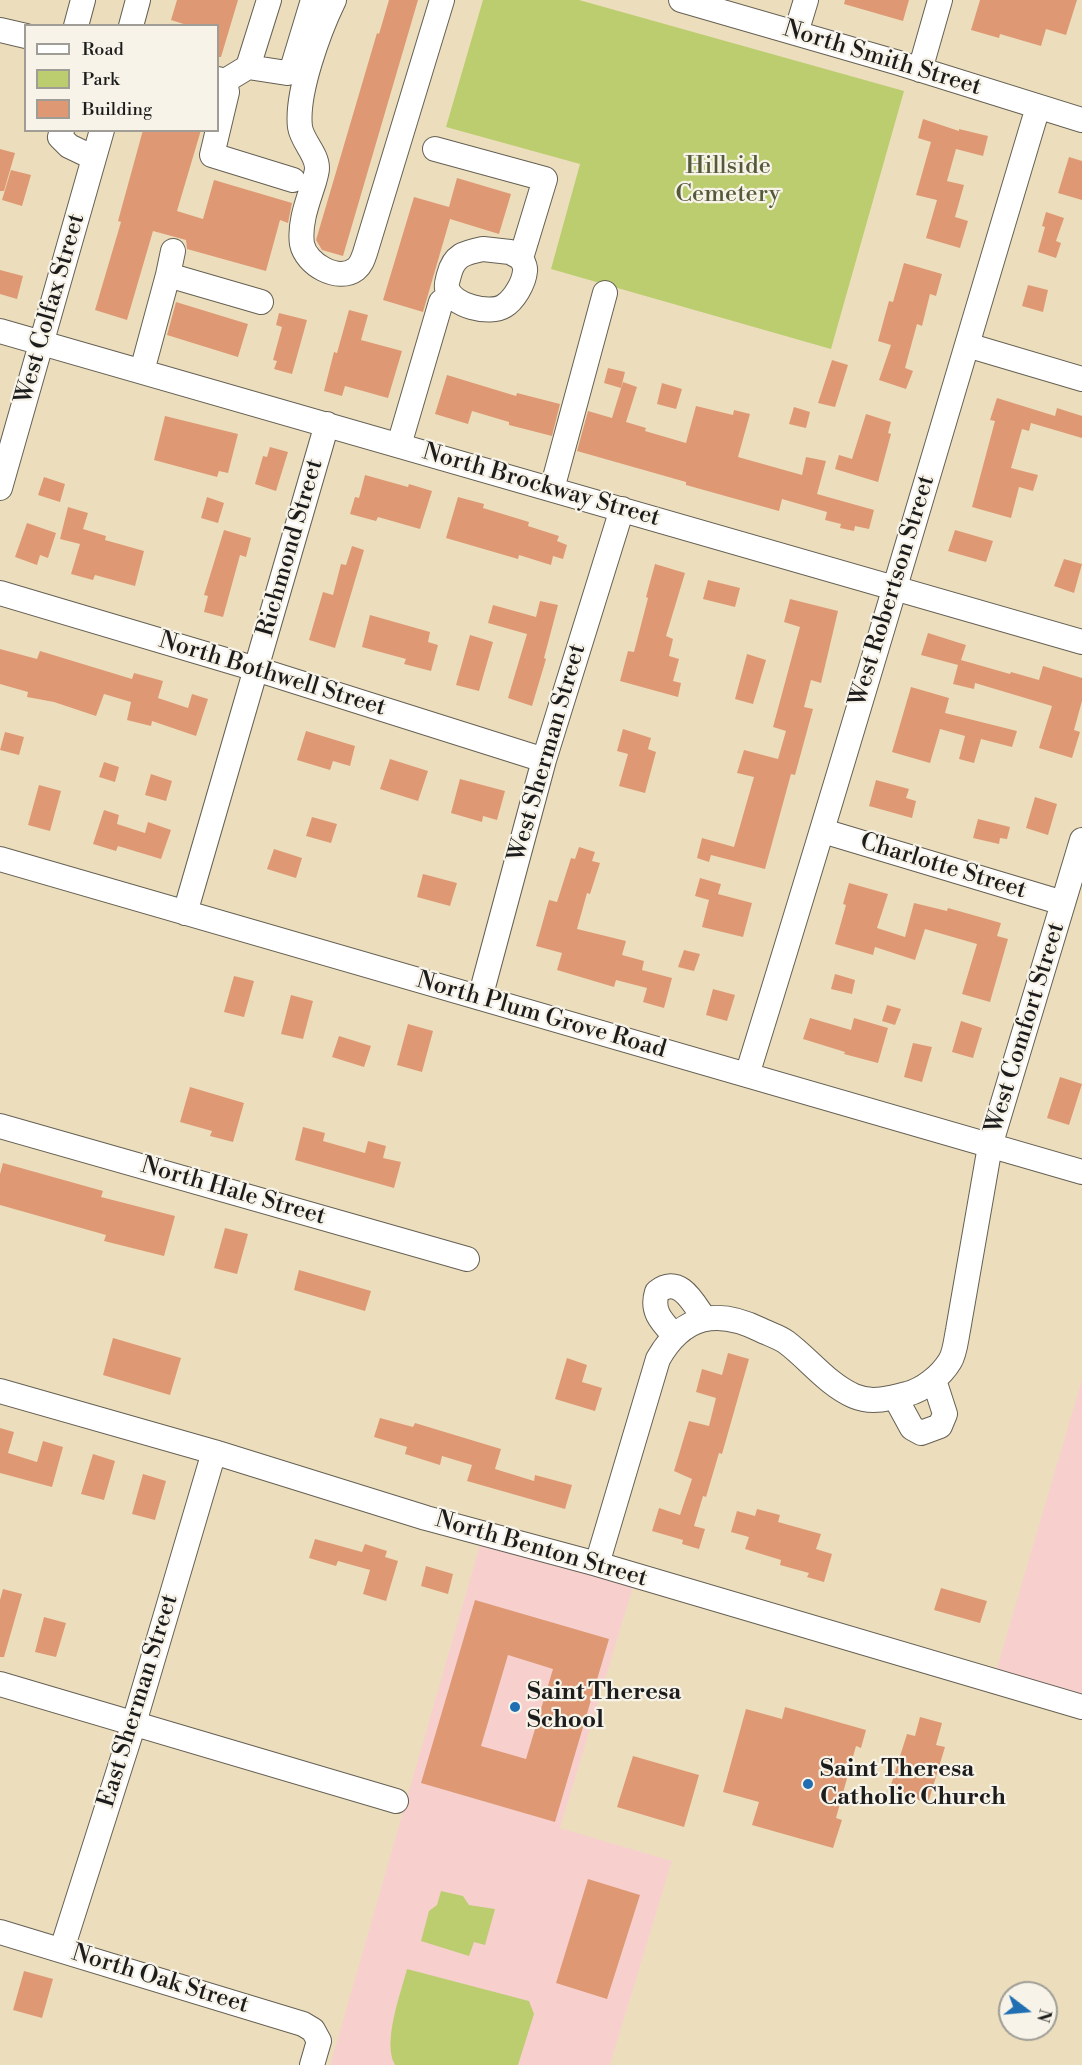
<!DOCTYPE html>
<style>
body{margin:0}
#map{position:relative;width:1082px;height:2065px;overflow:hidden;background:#ecdebc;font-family:"Libre Bodoni",serif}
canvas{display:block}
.legend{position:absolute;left:24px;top:24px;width:195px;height:108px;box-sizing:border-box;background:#f7f3e8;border:2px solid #9f9d96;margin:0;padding:8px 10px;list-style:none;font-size:18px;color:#1c1c1c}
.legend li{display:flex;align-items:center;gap:12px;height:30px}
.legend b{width:30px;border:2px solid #9f9d96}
.north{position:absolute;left:998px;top:1981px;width:60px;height:60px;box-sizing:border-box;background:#f7f3e8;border:2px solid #9f9d96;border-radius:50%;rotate:106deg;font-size:16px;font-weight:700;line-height:24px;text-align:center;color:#1c1c1c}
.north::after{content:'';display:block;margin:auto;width:21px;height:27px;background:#1f6fb2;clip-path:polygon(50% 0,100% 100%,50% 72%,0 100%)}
</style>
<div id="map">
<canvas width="1082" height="2065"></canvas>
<ul class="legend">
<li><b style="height:8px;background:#fff"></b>Road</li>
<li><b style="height:16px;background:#bccd70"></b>Park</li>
<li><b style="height:16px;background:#de9974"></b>Building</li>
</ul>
<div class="north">N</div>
</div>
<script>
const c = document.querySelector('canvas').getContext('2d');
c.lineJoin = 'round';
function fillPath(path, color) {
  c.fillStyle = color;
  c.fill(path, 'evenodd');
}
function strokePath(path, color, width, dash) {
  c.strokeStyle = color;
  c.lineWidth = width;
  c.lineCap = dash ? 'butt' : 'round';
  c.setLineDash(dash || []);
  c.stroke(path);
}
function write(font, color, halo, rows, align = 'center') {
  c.font = font + ' "Libre Bodoni",serif';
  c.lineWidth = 4.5;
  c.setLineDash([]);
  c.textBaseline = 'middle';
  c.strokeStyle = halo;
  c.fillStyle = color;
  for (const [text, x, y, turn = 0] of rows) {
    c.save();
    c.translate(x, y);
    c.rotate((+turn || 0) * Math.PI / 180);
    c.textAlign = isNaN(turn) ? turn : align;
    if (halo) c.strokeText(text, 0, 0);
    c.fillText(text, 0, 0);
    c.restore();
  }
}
fillPath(new Path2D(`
 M1082 1379V1707L993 1681Z
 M481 1541 633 1587 560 1828 672 1861 610 2065H330Z`), '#f7d0ce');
fillPath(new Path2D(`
 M483 0H579L904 91 831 349 551 269 580 164 446 127Z
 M441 1891 463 1896 469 1905 495 1909 485 1945 474 1942 469 1956 421 1941 429 1911 437 1905Z
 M407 1969 529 2001 534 2014 518 2065H395C382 2042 401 1993 407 1969Z`), '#bccd70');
fillPath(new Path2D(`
 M177 0H238L221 57H218V26H190L171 20Z
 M389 0H418L343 256 322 250 316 240 377 33 379 34Z
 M845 0H909L903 21 844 4Z
 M980 0H1077L1066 35 1046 29 1041 46 1000 34 999 38 971 30Z
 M923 119 959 131V129L988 136 983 156 956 149 947 181 964 185 955 217 968 221 960 248 926 238 937 200 916 195 931 142 918 138Z
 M143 130H201L177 211 203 219 214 180 292 203 288 223 280 220 266 271 187 249 186 240 153 231 127 320 95 310 121 222 118 221Z
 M0 149 15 153 4 191H0Z
 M1069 157 1082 161V200L1058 193Z
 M11 170 31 175 22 206 2 200Z
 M457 178 511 194 499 234 450 219 423 312 383 300 414 197 449 207Z
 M1046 212 1064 218 1056 241 1061 243 1056 258 1038 252 1045 227 1042 226Z
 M904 263 942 274 936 296 930 294 922 326 917 324 905 368 913 371 906 389 879 380 891 345 878 341 889 301 893 302Z
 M0 270 23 276 17 299 0 294Z
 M1028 285 1048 290 1043 312 1022 306Z
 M176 302 248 324 238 357 167 335Z
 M349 310 368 315 361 340 402 351 388 398 345 386 342 396 324 391 334 352 337 353Z
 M279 313 307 320 292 374 274 369 277 361 273 360 282 327 276 325Z
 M832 360 848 365 835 407 818 403Z
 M608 368 625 372 621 388 604 383Z
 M447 375 516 396 517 393 560 404 552 436 509 425V422L472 411 468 424 435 414Z
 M623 382 637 387 626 422 646 428 645 431 686 443 696 406 733 415 734 410 750 414 738 457 802 475 806 457 826 461 817 494 874 510 869 529 855 526 854 531 840 528 841 524 825 520 827 512 782 499 779 511 686 485V482L577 451 588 411 612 418Z
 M662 383 682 389 676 409 657 404Z
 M997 398 1055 416 1057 408 1082 416V438L1031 423 1029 431 1022 429 1011 468 1038 475 1033 491 1019 487 1011 518 972 507 995 421 990 420Z
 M794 407 810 412 806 428 789 424Z
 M866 414 891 422 888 433 891 434 878 482 835 469 839 455 852 459Z
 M165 416 238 434 228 473 219 471 217 477 154 460Z
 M270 447 288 452 276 491 255 484 263 456 267 457Z
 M365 475 408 487 409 484 432 491 420 529 378 517 376 521 350 514 355 497 359 498Z
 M44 477 65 484 60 502 38 495Z
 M207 497 224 503 218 523 201 518Z
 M458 497 484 504 483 508 529 522 528 526 559 536 557 541 567 545 563 559 553 556 551 565 519 555 518 559 446 538Z
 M68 507 88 513 83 529 106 536 105 540 144 551 135 586 95 575 93 580 71 574 80 544 60 539Z
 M27 523 56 533 48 558 40 555 37 565 15 557Z
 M224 530 251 538 246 557 240 555 223 617 204 612 208 596 204 595Z
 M955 530 993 541 986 562 948 551Z
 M352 546 364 550 335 648 309 640 323 592 333 595 341 564 346 565Z
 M1064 559 1082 564 1074 593 1054 586Z
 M655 564 685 573 666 636 673 639 669 656 679 659 673 681 681 683 678 697 620 681 628 651 634 652 648 598 646 597Z
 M708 580 740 588 735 607 703 599Z
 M790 599 838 611 821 683 811 680 804 707 813 709 795 775 791 774 765 869 711 855 709 862 697 858 702 838 734 847 754 777 737 773 744 750 778 759 786 731 773 727 800 627 784 622Z
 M540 601 558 605 544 658 546 659 532 706 508 698 527 634 488 623 493 605 536 617Z
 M370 615 430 632 428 642 438 645 431 671 404 664 406 659 362 647Z
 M928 633 966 645 961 660 1010 674 1011 672 1039 680 1043 666 1082 678V701L1074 730 1080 732 1072 758 1039 748 1052 706 975 683 974 689 953 684 958 665 921 655Z
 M470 635 493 642 479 691 456 685Z
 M0 649 37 659 40 651 132 679 134 673 163 681 158 698 188 708 192 694 208 699 196 736 152 721 151 726 127 720 131 702 104 694 96 716 54 702 27 697 28 692 0 684Z
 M747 654 766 660 753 704 735 699Z
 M911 687 949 698 945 713 1017 731 1012 747 981 739 974 763 959 759 965 736 940 729 930 763 892 752Z
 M623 729 651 738 648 749 656 752 645 793 619 786 628 754 617 751Z
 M306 731 355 746 350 766 333 761 330 770 297 760Z
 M5 732 24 737 19 755 0 750Z
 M390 759 428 771 418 801 380 789Z
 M104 762 119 767 115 782 99 777Z
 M151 774 172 781 166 801 145 795Z
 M460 779 505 791 497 820 483 816 482 822 451 813Z
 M876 780 909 789 906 798 916 801 912 818 869 806Z
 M39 785 61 791 50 831 28 825Z
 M1035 797 1057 804 1048 835 1026 828Z
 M104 810 119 815 117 824 145 833 148 822 171 830 161 859 118 846 116 851 93 844Z
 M312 817 337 824 331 843 306 836Z
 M978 819 1010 827 1007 839 1000 838 999 844 973 838Z
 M579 847 595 852 592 861 600 863 590 894 587 893 577 929 626 941 622 955 644 961 642 970 672 978 664 1008 643 1002 647 988 616 980 614 987 557 970 562 953 536 946 549 900 557 902 571 858 575 859Z
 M274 849 302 858 296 878 267 869Z
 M423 874 457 883 450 906 417 897Z
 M700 878 721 884 718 894 752 903 743 937 702 927 709 900 695 896Z
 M849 883 888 894 877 928 905 937 914 903 947 911 948 908 1001 923 997 936 1008 939 990 1002 962 994 977 944 925 929 915 960 875 947 873 955 835 944 846 905 843 904Z
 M684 950 700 954 694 971 678 967Z
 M835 974 855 980 852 994 831 989Z
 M234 976 254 981 244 1017 224 1012Z
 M713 989 735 995 727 1021 706 1015Z
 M291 995 313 1001 303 1039 281 1034Z
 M887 1005 901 1009 895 1025 882 1021Z
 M810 1018 851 1030 854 1018 888 1028 878 1063 844 1054 845 1052 803 1039Z
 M961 1021 982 1028 973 1058 952 1052Z
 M408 1024 433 1031 422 1072 397 1065Z
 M339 1036 371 1046 364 1067 332 1057Z
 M913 1043 932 1047 922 1082 904 1077Z
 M1060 1077 1082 1084 1069 1125 1047 1118Z
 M190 1087 244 1103 233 1142 210 1136 212 1131 180 1122Z
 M303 1127 325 1133 323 1141 365 1153 368 1141 386 1146 383 1158 401 1162 394 1188 295 1160Z
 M3 1163 103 1191 101 1197 175 1216 164 1256 104 1241 106 1235 0 1205V1174Z
 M225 1228 248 1234 237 1274 214 1268Z
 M299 1270 371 1291 365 1311 294 1290Z
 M113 1338 181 1358 170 1395 103 1375Z
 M728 1353 749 1359 722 1454 719 1453 706 1497 703 1496 694 1526 705 1529 699 1549 682 1544 683 1540 652 1531 659 1508 680 1515 692 1479 674 1471 689 1421 709 1426 716 1398 696 1392 702 1369 722 1375Z
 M567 1358 587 1365 582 1382 602 1388 595 1411 555 1399Z
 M380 1418 413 1427 415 1423 501 1449 495 1469 534 1481 535 1475 572 1485 565 1509 467 1481 472 1465 442 1456 440 1465 405 1454 407 1447 374 1437Z
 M0 1428 14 1432 8 1453 37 1462 43 1441 63 1447 52 1487 0 1473Z
 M93 1454 115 1461 104 1500 81 1494Z
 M143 1474 166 1481 155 1520 132 1514Z
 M757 1509 780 1515 778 1522 821 1534 816 1549 832 1554 824 1582 807 1577 809 1573 780 1565 781 1560 745 1549 749 1537 731 1532 737 1511 755 1516Z
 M315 1539 362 1552 365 1544 387 1551 385 1557 398 1561 386 1601 363 1594 370 1570 338 1561 336 1566 309 1558Z
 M426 1566 453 1574 448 1594 421 1586Z
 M941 1588 987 1601 980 1623 934 1610Z
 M3 1589 22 1594 4 1657H0V1600Z
 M475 1600 609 1639 555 1822 421 1783ZM508 1655 553 1669 526 1759 481 1746Z
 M44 1617 66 1623 56 1657 35 1652Z
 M785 1707 866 1730 861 1748 856 1746 836 1818 842 1820 833 1848 752 1825 759 1802 723 1792 746 1709 782 1719Z
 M920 1717 942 1723 936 1745 945 1747 928 1803 889 1791 907 1734 915 1736Z
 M633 1756 699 1775 684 1827 617 1807Z
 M588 1879 640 1895 607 1999 556 1983Z
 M24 1971 53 1979 42 2018 13 2010Z`), '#de9974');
const minor = new Path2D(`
 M334 0C319 31 296 93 300 127 302 141 317 154 317 168 317 172 315 178 314 182 308 201 299 223 302 244 306 264 338 283 356 269 361 265 363 259 365 253L442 0
 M681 0 899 63 1082 120
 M76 26 83 0
 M131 26 138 0
 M0 30 26 36
 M796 33 806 0
 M248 67 269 0
 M920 70 940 0
 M218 79 225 81 248 67 287 73 293 66 313 0
 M225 81 227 92 212 155 293 180
 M62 130 60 137 69 146 94 158
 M435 149 545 179 521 258
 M483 249 510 252 521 258C523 262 526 267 525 271 524 283 514 300 504 306 490 315 452 306 447 288 446 284 448 279 449 275 454 255 464 253 483 249Z
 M168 275 173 251
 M0 331 1082 642
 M967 345 1082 379
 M142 371 168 275 261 302
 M399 445 441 302 450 295
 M0 488 102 130
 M552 489 605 293
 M0 593 256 669 544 760
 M823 831 1063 903
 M0 859 1082 1172
 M185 913 327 424
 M480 998 544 760 622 509
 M747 1075C847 754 941 430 1038 107
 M0 1126 467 1259
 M674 1335C661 1321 651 1311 657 1292 679 1274 693 1302 704 1318
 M0 1391 214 1452 426 1518 597 1564 1082 1707
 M895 1397 912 1428 921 1433 940 1426 945 1414 934 1380
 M597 1564 658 1359C683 1315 717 1308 761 1330 769 1334 779 1337 786 1342 809 1359 827 1384 854 1396 873 1404 889 1398 907 1394 923 1390 941 1376 950 1361 955 1353 956 1340 958 1330L990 1146 1082 840
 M0 1684 396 1801
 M0 1932 303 2024 313 2030 319 2041 312 2065
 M62 1949 134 1723 214 1452`);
strokePath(minor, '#656054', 26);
strokePath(minor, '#fff', 24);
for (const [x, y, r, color] of [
 [515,1707,6,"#1f6fb2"],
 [808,1784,6,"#1f6fb2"]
]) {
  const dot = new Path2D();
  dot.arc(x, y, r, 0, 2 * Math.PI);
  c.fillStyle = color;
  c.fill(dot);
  strokePath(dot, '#f7f3e8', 2);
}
write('24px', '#1c1c1c', '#f7f3e8', [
 ["North Smith Street",882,59,17],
 ["West Colfax Street",51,309,-74],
 ["North Brockway Street",541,486,16],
 ["Richmond Street",291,548,-74],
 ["West Robertson Street",893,591,-73],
 ["North Bothwell Street",272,675,17],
 ["West Sherman Street",548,753,-74],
 ["Charlotte Street",943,867,17],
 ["North Plum Grove Road",541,1016,16],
 ["West Comfort Street",1026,1028,-73],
 ["North Hale Street",233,1192,16],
 ["North Benton Street",541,1550,16],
 ["East Sherman Street",139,1701,-73],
 ["North Oak Street",160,1980,17]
]);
write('24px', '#545a39', '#f7f3e8', [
 ["Hillside",728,167],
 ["Cemetery",728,195]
]);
write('bold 24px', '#1c1c1c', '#f7f3e8', [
 ["Saint Theresa",527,1693],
 ["School",527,1721],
 ["Saint Theresa",820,1770],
 ["Catholic Church",820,1798]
], 'left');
</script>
